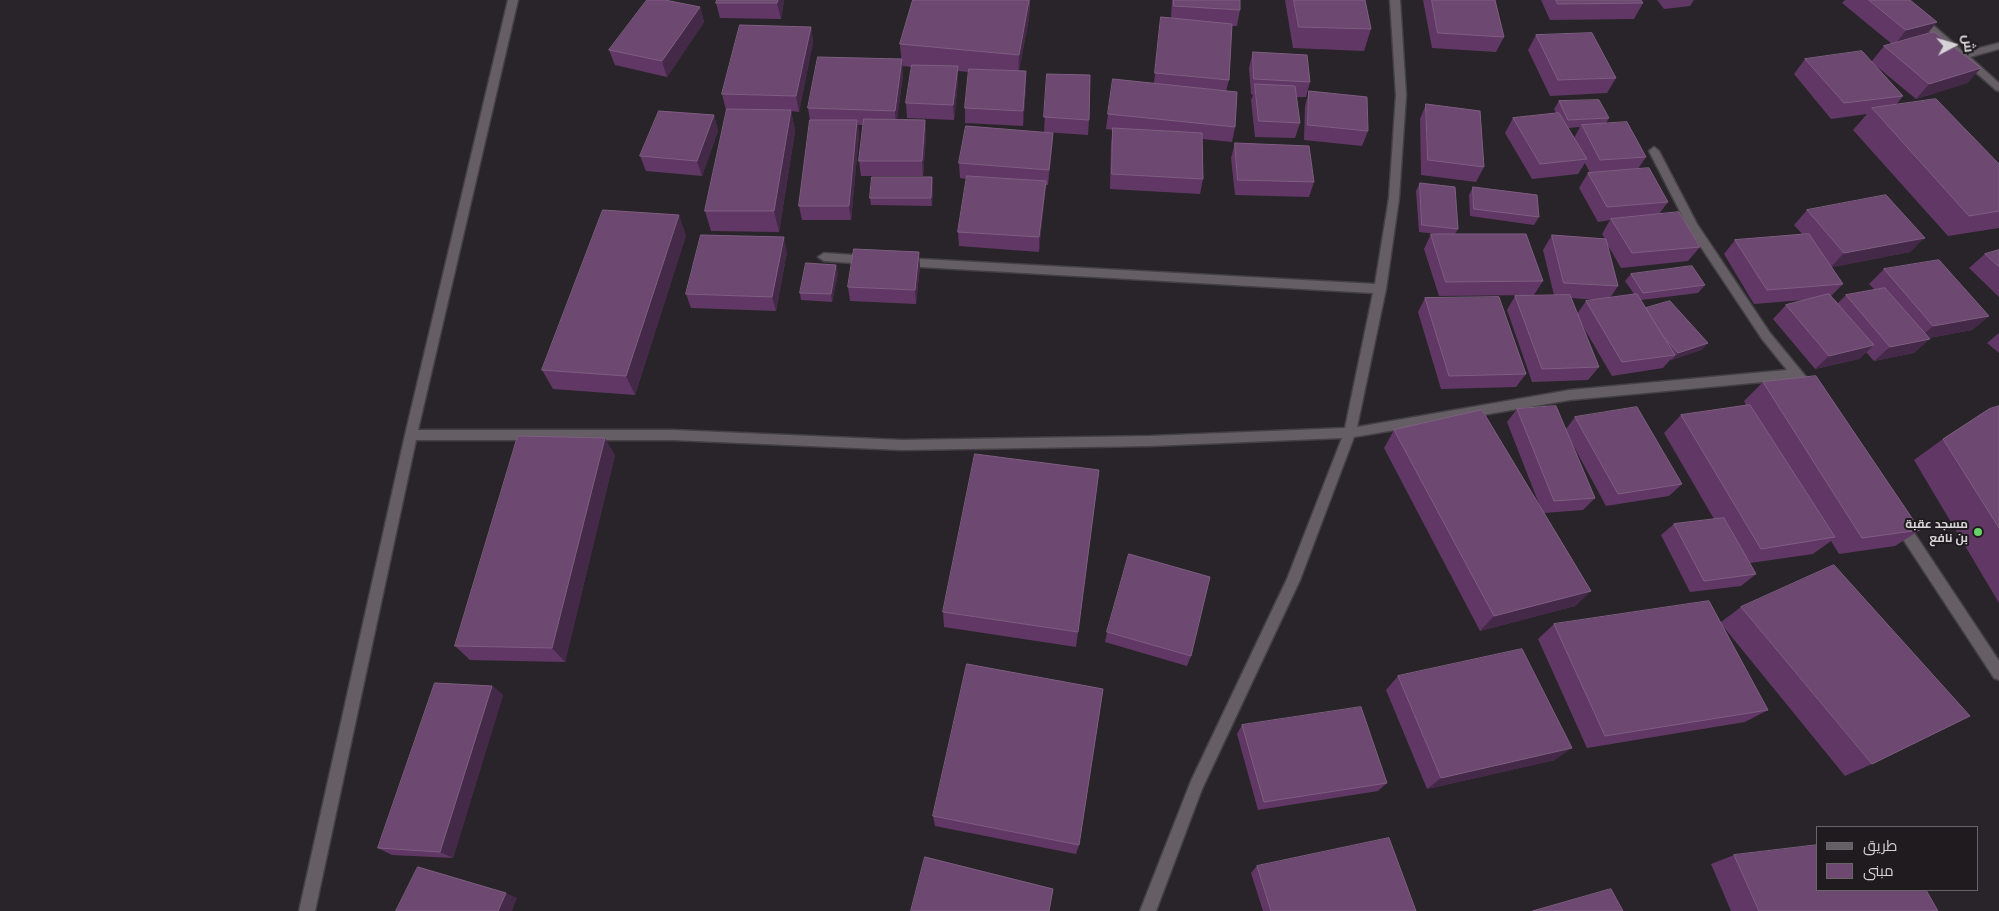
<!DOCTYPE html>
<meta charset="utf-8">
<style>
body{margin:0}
#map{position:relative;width:1999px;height:911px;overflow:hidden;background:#292429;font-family:"DM Sans",Cairo,sans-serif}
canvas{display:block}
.legend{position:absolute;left:1816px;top:826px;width:162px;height:65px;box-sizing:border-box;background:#1f1b1f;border:1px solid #686568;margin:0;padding:6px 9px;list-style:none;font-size:15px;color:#d6d3d6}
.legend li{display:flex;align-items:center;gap:10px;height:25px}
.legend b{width:25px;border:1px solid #686568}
.north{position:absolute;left:1929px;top:20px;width:50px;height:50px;-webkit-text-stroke:4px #1f1b1f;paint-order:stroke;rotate:84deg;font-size:14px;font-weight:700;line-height:20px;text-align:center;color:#d6d3d6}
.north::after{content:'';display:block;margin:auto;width:18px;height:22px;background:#d6d3d6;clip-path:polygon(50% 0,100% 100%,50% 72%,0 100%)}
</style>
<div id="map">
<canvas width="1999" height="911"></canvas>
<ul class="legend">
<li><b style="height:6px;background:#655f65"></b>طريق</li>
<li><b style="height:14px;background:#6d4871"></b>مبنى</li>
</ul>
<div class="north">ش</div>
</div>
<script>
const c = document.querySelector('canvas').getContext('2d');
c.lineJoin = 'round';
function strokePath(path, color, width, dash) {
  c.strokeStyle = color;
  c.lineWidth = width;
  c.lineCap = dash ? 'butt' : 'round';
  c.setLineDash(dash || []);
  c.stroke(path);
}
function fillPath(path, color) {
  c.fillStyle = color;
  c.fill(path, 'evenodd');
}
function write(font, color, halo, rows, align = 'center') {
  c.font = font + ' "DM Sans",Cairo,sans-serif';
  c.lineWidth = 4;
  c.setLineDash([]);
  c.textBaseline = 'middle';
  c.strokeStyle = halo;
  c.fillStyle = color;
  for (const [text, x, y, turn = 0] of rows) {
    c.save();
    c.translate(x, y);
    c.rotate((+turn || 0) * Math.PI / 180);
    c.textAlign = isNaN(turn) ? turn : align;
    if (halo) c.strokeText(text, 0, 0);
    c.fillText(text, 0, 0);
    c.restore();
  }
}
const minor = new Path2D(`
 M508 0H518L418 430H673L902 440 1150 436 1345 428 1373 293 903 266 897 262 903 258 1375 284 1389 198 1396 95 1390 0H1400L1406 95 1399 198 1386 289 1357 427 1570 390 1787 370 1762 339 1689 229 1649 151 1654 147 1659 151 1697 224 1770 333 1807 378 1805 381 1801 383 1795 379 1570 400 1354 437 1300 580 1202 789 1156 911H1140L1191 781 1287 579 1342 438 1150 446 902 450 673 440H416L315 911H299L405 435Z
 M1893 0H1904L1964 52 1999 43V49L1970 57 1999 83V91L1996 90Z
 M824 253 868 256 874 260 868 264 824 261 818 257Z
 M1900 517 1905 519 1999 661V680L1994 678 1895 527 1894 523 1895 519Z`);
strokePath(minor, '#444045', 3);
fillPath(minor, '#655f65');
fillPath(new Path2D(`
 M784 0 781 19 720 18 716 3Z
 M913 0H1030L1029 18 1019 71 1026 87 1023 126 965 123V108L969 72 958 71V82L954 120 907 118 906 103 912 67 902 66 900 44Z
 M1172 0H1240V10L1237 26H1232L1229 80 1226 91 1235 127 1232 142 1202 139 1203 179 1200 194 1110 189 1111 143 1113 130 1106 129 1108 114 1154 83 1161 17 1171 18Z
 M1285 0H1365L1371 29 1364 51 1293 48Z
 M1423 0H1495L1504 37 1496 52 1432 48Z
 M1541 0H1641L1643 3 1634 19 1550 20Z
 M1657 0H1694L1690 6 1664 9Z
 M1845 0H1910L1937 22 1927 34 1981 68 1967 83 1916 99 1875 65 1903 96 1896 105 1999 164V228L1948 236 1853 130 1867 114 1831 119 1794 74 1805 59 1872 61 1884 46 1892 44 1842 3Z
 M700 7 704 22 667 77 615 65 609 50Z
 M811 27 813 42 799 112 791 111 795 131 779 232 711 231 705 211 727 110H726L722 94Z
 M1536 35 1616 78 1607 93 1550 96 1528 50Z
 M1253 52 1310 82 1306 97H1296L1300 123 1295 138 1255 137 1251 100 1253 95 1251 94 1249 68Z
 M902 59 903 75 897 119 925 120 926 135 923 176H861L859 161 864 125H858L859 135 851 220H802L799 206 810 121 808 108Z
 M1047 74 1089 120 1088 135 1044 132Z
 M1309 91 1368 131 1362 146 1304 140 1305 106Z
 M1559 101 1609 118 1606 123 1646 157 1638 169 1668 202 1659 214 1700 247 1688 261 1621 268 1606 242 1618 286 1610 298 1634 294 1625 281 1631 274 1705 285 1698 293 1641 300 1646 308 1708 343 1701 350 1671 360V359L1663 368 1612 376 1581 323 1599 367 1588 380 1532 382 1507 310 1515 296 1554 295 1543 250 1552 235 1605 239 1602 234 1610 220 1598 222 1579 188 1588 173H1590L1585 163 1578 174 1532 179 1505 133 1513 118 1556 113 1554 109ZM1580 127 1574 138 1568 128ZM1571 298 1598 300 1586 301 1577 314Z
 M1426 104 1484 167 1476 182 1421 175 1420 119Z
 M714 115 718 131 702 176 646 171 640 156Z
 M1053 133 1052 148 1048 185H1045L1039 252 959 246 958 232 967 179 960 178 959 163Z
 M1235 143 1314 182 1309 197 1235 195 1231 158Z
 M932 177 933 185 932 206 871 205 870 198Z
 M1420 183 1458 229 1455 234 1543 281 1534 295 1439 296 1424 249 1431 234H1438L1419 232 1416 191Z
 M1473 187 1539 217 1534 225 1470 216 1469 195Z
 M1807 210 1910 252 1831 267 1843 284 1831 296 1838 303 1846 295 1875 290 1869 284 1884 269 1989 316 1972 330 1929 338 1914 353 1874 361 1866 352 1859 359 1815 369 1773 319 1786 305 1804 300 1754 304 1724 254 1735 240 1802 234 1794 225Z
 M686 235 635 395 553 389 542 370Z
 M1999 250V297L1969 268 1985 254Z
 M787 252 776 311 691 308 686 294Z
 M920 266 916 304 850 301 848 287Z
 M838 273 832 302 801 300 800 293Z
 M1425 298 1526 374 1516 387 1441 389 1418 312Z
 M1999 333V353L1987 343Z
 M1763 382 1920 530 1895 546 1839 554 1831 541 1813 554 1750 563 1756 574 1741 586 1690 592 1661 535 1674 524 1714 519 1664 433 1681 415 1746 405 1744 401Z
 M1999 406V603L1914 460 1943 439Z
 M1517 409 1566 429 1575 417 1682 484 1669 496 1606 506 1572 443 1595 498 1583 510 1544 513 1591 591 1575 606 1480 631 1384 448 1394 430 1541 509 1507 422Z
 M615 455 565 662 470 660 455 646Z
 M1741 607 1872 764 1845 776 1722 625 1768 710 1745 722 1587 748 1538 639 1554 624 1721 622Z
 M943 612 1078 632 1076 647 944 627Z
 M1107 632 1191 656 1187 666 1105 642Z
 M1398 676 1555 760 1427 789 1386 690Z
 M492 686 503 695 453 858 392 855 378 848Z
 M1242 725 1387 783 1378 791 1258 810 1237 734Z
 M933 816 1079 845 1076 854 935 826Z
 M1734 855 1938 911H1731L1711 864Z
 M1257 866 1416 911H1263L1251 873Z`), '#613865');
fillPath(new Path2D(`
 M778 0H784L781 19 777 3Z
 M1029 0V18L1018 76 1019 55Z
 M700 7 704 22 667 77 662 61Z
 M1937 22 1924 37 1894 46 1906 30Z
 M811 27 813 42 799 112 796 96Z
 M902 59 903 75 896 126 895 111Z
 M958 66V82L954 120 953 105Z
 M1981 68 1967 83 1916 99 1929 84Z
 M1026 71V87L1023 126V111Z
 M791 110 795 131 779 232 774 211Z
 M714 115 718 131 702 176 697 161Z
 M857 120 859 135 851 220 849 206Z
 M925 120 926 135 923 176 922 161Z
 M1053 133 1052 148 1048 185 1049 170Z
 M932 177 933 185 932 206 931 198Z
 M1046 181 1045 196 1039 252V237Z
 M679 215 686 235 635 395 626 376Z
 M784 237 787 252 776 311 772 297Z
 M1925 238 1910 252 1830 268 1844 253Z
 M919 252 920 266 916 304 915 290Z
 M836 265 838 273 832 302 831 294Z
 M1989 316 1972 330 1917 340 1933 326Z
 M1930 339 1914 353 1874 361 1890 347Z
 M1708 343 1701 350 1671 360 1678 353Z
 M1874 345 1859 359 1815 369 1829 356Z
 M605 438 615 455 565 662 552 648Z
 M1591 591 1575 606 1480 631 1494 616Z
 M492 686 503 695 453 858 440 852Z
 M1572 748 1555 760 1427 789 1441 778Z
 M506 893 517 898 512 911H498Z`), '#452948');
const building = new Path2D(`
 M647 0H665L700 7 662 61 609 50Z
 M717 0H778L777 3H716Z
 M913 0H1029L1019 55 900 44Z
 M1174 0H1240V10L1174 6Z
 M1294 0H1365L1371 29 1299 27Z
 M1432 0H1495L1504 37 1438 33Z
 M1556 0H1641L1643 3 1558 4Z
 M1869 0H1910L1937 22 1906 30Z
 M1161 17 1232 24 1229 80 1155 73Z
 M740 25 811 27 796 96 722 94Z
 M1934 32 1981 68 1929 84 1884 46Z
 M1592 33 1616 78 1558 80 1536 35Z
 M1862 51 1903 96 1844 103 1805 59Z
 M1253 52 1307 55 1310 82 1254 79Z
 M818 57 902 59 895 111 808 108Z
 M912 65 958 66 953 105 906 103Z
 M969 69 1026 71 1023 111 965 108Z
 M1047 74 1090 75 1089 120 1044 117Z
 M1113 79 1237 92 1235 127 1108 114Z
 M1255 84 1295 86 1300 123 1259 121Z
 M1309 91 1367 97 1368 131 1308 125Z
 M1936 99 1999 164V211L1969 216 1872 108Z
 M1599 100 1609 118 1568 120 1559 101Z
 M1426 104 1480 111 1484 167 1428 160Z
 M727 109 791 110 774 211H705Z
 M659 111 714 115 697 161 640 156Z
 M1559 113 1587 159 1540 164 1513 118Z
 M864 119 925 120 922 161H859Z
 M810 120H857L849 206H799Z
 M1627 122 1646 157 1600 160 1582 125Z
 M966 126 1053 133 1049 170 959 163Z
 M1113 128 1202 133 1203 179 1112 174Z
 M1235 143 1309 146 1314 182 1238 180Z
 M1649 168 1668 202 1607 207 1588 173Z
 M967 176 1046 181 1039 237 958 232Z
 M872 177H932L931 198H870Z
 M1420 183 1455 187 1458 229 1422 225Z
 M1473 187 1537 195 1539 217 1474 209Z
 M1886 195 1925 238 1844 253 1807 210Z
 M603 210 679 215 626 376 542 370Z
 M1679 212 1700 247 1632 253 1611 219Z
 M1431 234H1526L1543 281 1446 282Z
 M1809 234 1843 284 1767 290 1735 240Z
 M701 235 784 237 772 297 686 294Z
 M1552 235 1606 239 1618 286 1564 283Z
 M854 249 919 252 915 290 848 287Z
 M1999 250V267L1985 254Z
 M1939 260 1989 316 1933 326 1884 269Z
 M806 263 836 265 831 294 800 293Z
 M1692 266 1705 285 1643 293 1631 274Z
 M1885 288 1930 339 1890 347 1846 295Z
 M1637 294 1675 355 1622 362 1586 301Z
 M1829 294 1874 345 1829 356 1786 305Z
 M1570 295 1599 367 1542 369 1515 296Z
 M1499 297 1526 374 1449 376 1425 298Z
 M1670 301 1708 343 1678 353 1662 335 1646 308Z
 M1816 376 1920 530 1862 538 1763 382Z
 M1750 405 1835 537 1761 549 1681 415Z
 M1556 406 1595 498 1554 501 1517 409Z
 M1999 406V528L1943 439 1989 409Z
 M1637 407 1682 484 1618 494 1575 417Z
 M1482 410 1591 591 1494 616 1394 430Z
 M518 436 605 438 552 648 455 646Z
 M975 454 1099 470 1078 632 943 612Z
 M1724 518 1756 574 1704 581 1674 524Z
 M1129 554 1210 577 1191 656 1107 632Z
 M1834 565 1970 716 1872 764 1741 607Z
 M1709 601 1768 710 1605 736 1554 624Z
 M1522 649 1572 748 1441 778 1398 676Z
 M967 664 1103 689 1079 845 933 816Z
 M435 683 492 686 440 852 378 848Z
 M1361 707 1387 783 1264 802 1242 725Z
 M1389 838 1416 911H1271L1257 866Z
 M1818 845V890H1926L1938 911H1759L1734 855Z
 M925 857 1053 889 1049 911H911Z
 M418 867 506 893 498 911H396Z
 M1611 889 1623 911H1533Z`);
fillPath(building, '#6d4871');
strokePath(building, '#7e5e81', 1);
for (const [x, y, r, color] of [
 [1978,532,5,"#66d466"]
]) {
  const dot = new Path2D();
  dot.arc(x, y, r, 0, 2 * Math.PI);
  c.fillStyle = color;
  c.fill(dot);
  strokePath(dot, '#1f1b1f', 2);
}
write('bold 12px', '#d6d3d6', '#1f1b1f', [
 ["مسجد عقبة",1968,525],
 ["بن نافع",1968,539]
], 'right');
</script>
